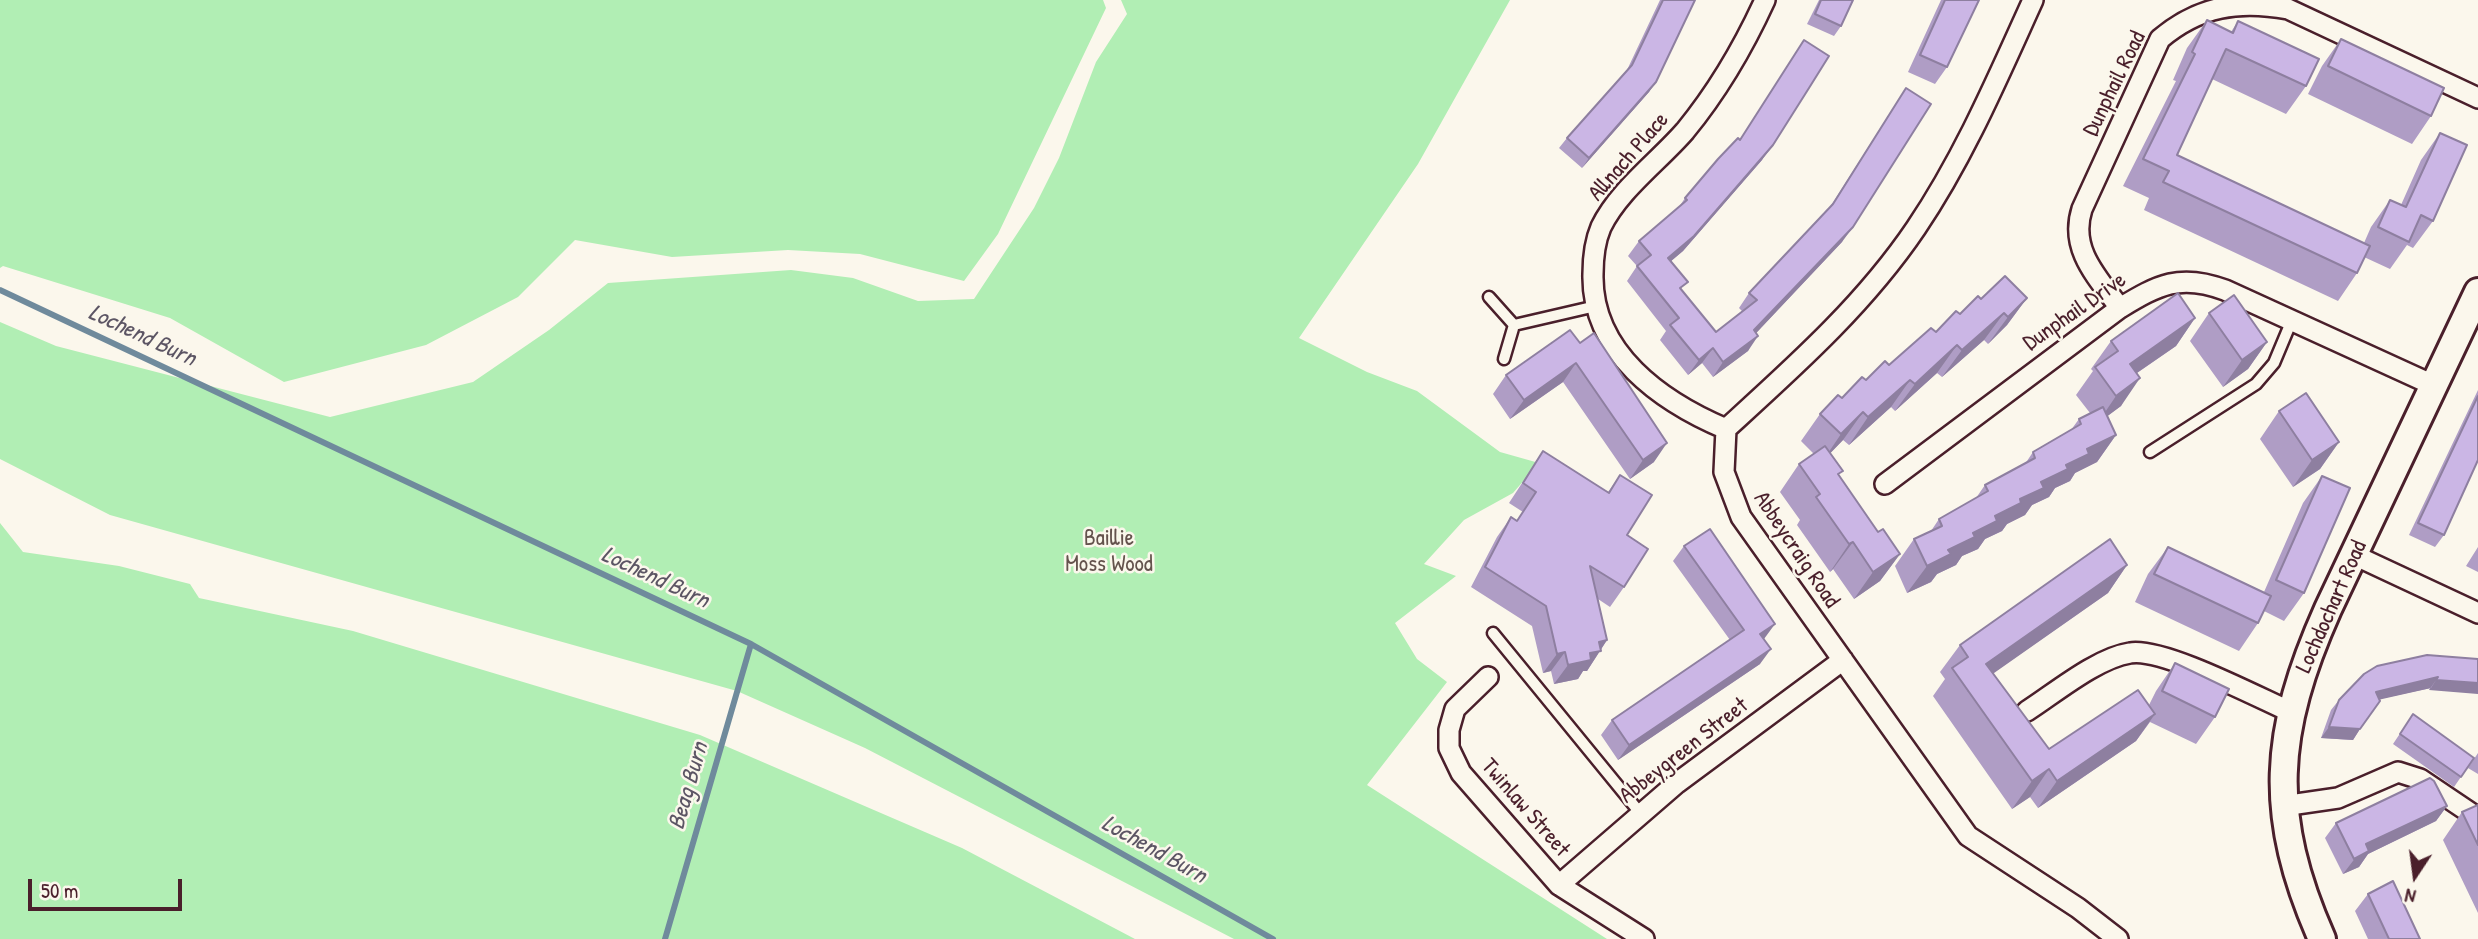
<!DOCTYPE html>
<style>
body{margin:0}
#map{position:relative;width:2478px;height:939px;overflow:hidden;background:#fbf7ec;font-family:"Patrick Hand",sans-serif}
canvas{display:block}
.north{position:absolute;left:2380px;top:841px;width:70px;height:70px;-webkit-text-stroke:5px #fbf7ec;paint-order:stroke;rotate:193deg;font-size:19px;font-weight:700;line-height:28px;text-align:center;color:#4a1f2b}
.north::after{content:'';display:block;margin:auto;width:24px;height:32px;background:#4a1f2b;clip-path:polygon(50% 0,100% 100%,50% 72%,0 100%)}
.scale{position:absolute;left:28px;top:879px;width:154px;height:32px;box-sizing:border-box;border:4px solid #4a1f2b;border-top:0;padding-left:9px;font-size:21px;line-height:24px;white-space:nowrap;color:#4a1f2b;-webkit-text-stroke:5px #fbf7ec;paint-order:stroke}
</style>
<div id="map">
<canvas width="2478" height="939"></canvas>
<div class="north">N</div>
<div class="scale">50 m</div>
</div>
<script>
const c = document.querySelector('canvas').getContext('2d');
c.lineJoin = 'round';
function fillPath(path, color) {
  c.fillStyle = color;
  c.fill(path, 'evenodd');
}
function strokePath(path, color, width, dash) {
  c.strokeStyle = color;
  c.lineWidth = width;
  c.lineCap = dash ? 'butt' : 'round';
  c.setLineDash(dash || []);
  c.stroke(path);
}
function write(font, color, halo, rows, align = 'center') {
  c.font = font + ' "Patrick Hand",sans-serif';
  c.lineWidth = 5;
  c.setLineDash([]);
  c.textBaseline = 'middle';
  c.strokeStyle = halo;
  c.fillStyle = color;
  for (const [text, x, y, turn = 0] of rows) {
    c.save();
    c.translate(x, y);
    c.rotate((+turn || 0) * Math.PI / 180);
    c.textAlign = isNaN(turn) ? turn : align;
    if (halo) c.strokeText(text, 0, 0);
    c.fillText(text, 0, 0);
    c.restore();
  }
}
fillPath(new Path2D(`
 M0 0H1103L1106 8 998 234 964 281 860 254 788 250 672 257 575 240 518 297 426 345 284 382 170 318 3 266 0 268Z
 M1121 0H1510L1418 164 1299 338 1367 372 1417 391 1500 452 1539 463 1513 493 1464 520 1424 564 1456 576 1395 623 1417 659 1447 682 1367 785 1607 939H1234L865 748 737 691 110 515 0 459V322L56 346 330 417 473 382 549 330 608 283 791 270 853 278 918 301 974 299 1034 208 1059 158 1096 62 1127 14Z
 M0 523 23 552 119 566 190 584 199 598 353 631 700 735 962 848 1135 939H0Z`), '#b1eeb4');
strokePath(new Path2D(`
 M0 290 751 644 1273 939
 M665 939 751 644`), '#6f8a9c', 6);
const lane = new Path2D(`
 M1489 297 1514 325 1504 359
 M1514 325 1596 306
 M2150 452 2256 384 2274 363 2292 320
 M1493 633 1641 814`);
const street = new Path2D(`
 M2033 0C1998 77 1964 157 1916 228 1864 305 1794 367 1726 429L1724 472 1741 517 1968 836 2078 908 2118 939
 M2120 308C2097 277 2069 249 2082 209L2160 39C2199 6 2239 0 2288 9L2478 98
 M1726 429C1662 402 1591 353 1593 274 1593 260 1595 241 1601 227 1619 190 1658 162 1685 131 1717 92 1744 46 1765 0
 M1885 484 2120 308C2158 285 2180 273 2225 290L2433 385
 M2354 555 2478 613
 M1488 677 1455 709 1449 730V748L1461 773 1559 885 1644 939
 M2027 711C2055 693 2097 658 2130 653 2162 647 2257 697 2291 712
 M2283 806 2338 798 2398 772 2420 779 2478 818
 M1559 885 1677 783 1843 660`);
const secondary = new Path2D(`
 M2322 939C2267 815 2273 732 2328 609L2478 292`);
strokePath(lane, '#4a1f2b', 15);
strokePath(street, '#4a1f2b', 24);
strokePath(secondary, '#4a1f2b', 32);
strokePath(lane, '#fbf7ec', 10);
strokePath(street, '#fbf7ec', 19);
strokePath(secondary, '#fbf7ec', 26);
fillPath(new Path2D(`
 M1660 0H1695L1649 92 1582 168 1559 148 1567 138 1627 70Z
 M1819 0H1853L1841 26 1834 36 1807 24Z
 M1941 0H1979L1947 67 1935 84 1908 72Z
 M2207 20 2231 32 2238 21 2306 86 2286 114 2212 79 2177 155 2364 243 2371 227 2390 200 2401 205 2421 160 2440 133 2433 221 2413 248 2407 245 2390 269 2364 257 2357 273 2338 301 2144 210 2149 198 2123 186 2176 81 2173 80 2187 48Z
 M2341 39 2431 116 2412 144 2308 94 2322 66Z
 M1804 40 1762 160 1683 251 1671 261 1682 290 1716 332 1742 311 1739 308 1749 293 1830 207 1906 88 1842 242 1756 333 1748 351 1713 377 1702 363 1688 375 1660 340 1666 331 1627 281 1637 266 1628 256 1639 241 1679 207 1685 198 1740 140Z
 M2027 298 2007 325 1988 344 1984 340 1942 377 1937 373 1895 411 1891 407 1849 445 1843 440 1830 453 1839 476 1878 532 1900 554 1880 581 1854 599 1833 569 1830 572 1797 525 1800 520 1780 492 1799 464 1814 454 1801 441 1820 414 1981 299Z
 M2209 313 2267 342 2248 369 2223 387 2190 341Z
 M2195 318 2176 346 2137 373 2121 406 2107 416 2116 435 2097 462 2075 473 2070 481 2055 488 2049 497 2032 505 2025 515 2007 524 2002 531 1985 539 1978 549 1962 556 1956 565 1937 574 1931 582 1907 593 1895 566 1914 539 1931 531 1939 519 1976 498 1985 485 2025 464 2033 452 2071 430 2079 419 2090 413 2076 395 2093 371 2091 369 2111 341Z
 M1570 330 1654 462 1630 479 1563 382 1510 419 1493 394 1506 375Z
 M2478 390V460L2444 535 2435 547 2409 535Z
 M2279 411 2339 442 2320 469 2293 487 2260 439Z
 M1543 451 1608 492 1620 475 1627 535 1624 587 1610 607 1598 599 1607 640 1587 671H1583L1578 679 1554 684 1551 671 1543 673 1532 626 1471 587 1497 537 1511 517 1517 521 1523 512 1509 503Z
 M2322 476 2304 593 2284 621 2264 611 2258 623 2239 651 2135 602 2148 574 2168 547 2264 592 2303 503Z
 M1684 546 1764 639 1760 664 1618 760 1601 735 1612 720 1730 640 1673 561Z
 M2478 547V572L2466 566Z
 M2127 565 2108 593 1993 673 2049 749 2149 705 2156 691 2175 663 2215 717 2196 744 2150 722 2136 741 2038 808 2030 797 2012 809 1933 696 1945 679 1940 672 1960 645Z
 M2478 659 2429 690 2431 688 2379 699 2353 740 2321 738 2331 710 2339 700Z
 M2413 714 2474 758 2454 787 2393 744Z
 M2478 753V774L2468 768Z
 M2478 805V913L2443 840 2462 812Z
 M2447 806 2436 821 2368 854 2359 867 2343 874 2325 838 2336 823Z
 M2368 894 2420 939H2368L2355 911Z`), '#af9dc5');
fillPath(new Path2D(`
 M1656 82 1649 92 1582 168 1589 158Z
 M1773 145 1762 160 1683 251 1657 273 1668 258Z
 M1853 227 1842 242 1744 346 1754 330Z
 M2027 298 2007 325 1988 344 2008 317Z
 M2004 313 1984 340 1942 377 1962 350Z
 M2195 318 2176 346 2112 390 2130 364Z
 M1758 336 1748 351 1713 377 1723 362Z
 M2267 342 2248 369 2223 387 2242 360Z
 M1957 345 1937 373 1895 411 1915 384Z
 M1713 348 1702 363 1688 375 1699 360Z
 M1576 363 1563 382 1510 419 1524 400Z
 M2140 378 2121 406 2097 424 2116 396Z
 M1910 380 1891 407 1849 445 1868 417Z
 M1863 412 1843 440 1822 462 1841 434Z
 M2116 435 2097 462 2075 473 2070 481 2055 488 2049 497 2032 505 2025 515 2007 524 2002 531 1985 539 1978 549 1962 556 1956 565 1937 574 1931 582 1907 593 1927 566 2087 449Z
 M2339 442 2320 469 2293 487 2312 460Z
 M1667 443 1654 462 1630 479 1643 460Z
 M1853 542 1833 569 1830 572 1849 544Z
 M1900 554 1880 581 1854 599 1873 572Z
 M2127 565 2108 593 1967 692 1986 664Z
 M1775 624 1764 639 1760 634Z
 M1607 640 1587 671H1583L1578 679 1554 684 1568 665 1599 642Z
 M1771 649 1760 664 1618 760 1629 745Z
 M1565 652 1551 671 1543 673 1557 654Z
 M2438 677 2431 688 2369 702 2376 692Z
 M2436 680 2478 683V694L2429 690Z
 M2155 714 2136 741 2038 808 2057 781Z
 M2329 727 2360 729 2353 740 2321 738Z
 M2049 769 2030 797 2012 809 2032 781Z
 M2447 806 2436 821 2368 854 2359 867 2343 874 2366 844Z`), '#8e7fa0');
const building = new Path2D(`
 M1663 0H1695L1656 82 1589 158 1567 138 1632 65Z
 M1821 0H1853L1841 26 1815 14Z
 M1945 0H1979L1947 67 1920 55Z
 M2207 20 2233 33 2238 21 2319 59 2306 86 2226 49 2177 155 2370 246 2357 273 2163 182 2169 171 2143 159 2195 54 2192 52Z
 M2341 39 2444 88 2431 116 2328 66Z
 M1804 40 1829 56 1809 88 1773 145 1694 236 1668 258 1688 282 1680 288 1716 332 1757 300 1749 293 1833 204 1906 88 1931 104 1853 227 1754 330 1758 336 1723 362 1713 348 1699 360 1670 325 1679 318 1637 266 1651 255 1639 241 1687 200 1685 198 1718 159 1738 138 1740 140Z
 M2440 133 2467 145 2433 221 2421 215 2409 242 2378 227 2390 200 2406 207Z
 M2005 276 2027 298 2008 317 2004 313 1962 350 1957 345 1915 384 1910 380 1868 417 1863 412 1841 434 1820 414 1838 395 1842 398 1862 377 1866 380 1885 361 1889 365 1931 328 1936 332 1956 311 1960 314 1978 296 1981 299Z
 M2178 293 2195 318 2130 364 2140 378 2116 396 2095 367 2118 351 2111 341Z
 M2234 295 2267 342 2242 360 2209 313Z
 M1570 330 1580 343 1594 333 1667 443 1643 460 1576 363 1524 400 1506 375Z
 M2306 393 2339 442 2312 460 2279 411Z
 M2478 396V460L2444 535 2418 523Z
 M2103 407 2116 435 2087 449 2089 454 2066 465 2068 469 2041 482 2044 488 2020 499 2021 503 1995 516 1997 521 1973 533 1975 537 1948 550 1951 554 1927 566 1914 539 1942 526 1939 519 1988 491 1985 485 2035 458 2033 452 2081 424 2079 419Z
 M1825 446 1843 471 1838 474 1878 532 1883 529 1900 554 1873 572 1853 542 1849 544 1816 497 1820 494 1799 464Z
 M1543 451 1609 493 1620 475 1652 495 1627 535 1648 549 1624 587 1590 566 1607 640 1599 642 1601 651 1590 653 1591 660 1568 665 1565 652 1557 654 1546 606 1485 567 1511 517 1517 521 1536 492 1523 483Z
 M2322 476 2350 488 2304 593 2276 580Z
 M1710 529 1775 624 1760 634 1771 649 1629 745 1612 720 1744 630 1684 546Z
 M2110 539 2127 565 1986 664 2049 749 2138 690 2155 714 2057 781 2049 769 2032 781 1952 668 1968 657 1960 645Z
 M2168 547 2271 596 2258 623 2154 574Z
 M2427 655 2478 659V683L2436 680 2438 677 2376 692 2380 701 2360 729 2329 727 2339 700 2364 674 2377 666Z
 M2175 663 2229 689 2215 717 2162 691Z
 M2413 714 2474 758 2461 777 2400 734Z
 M2430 778 2434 781 2447 806 2366 844 2369 851 2354 859 2336 823Z
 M2478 805V845L2462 812Z
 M2393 881 2420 939H2389L2368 894Z`);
fillPath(building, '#cbb6e5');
strokePath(building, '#8e7fa0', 2);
write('23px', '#4a1f2b', '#fbf7ec', [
 ["Dunphail Road",2115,84,-64],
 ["Allnach Place",1629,157,-49],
 ["Dunphail Drive",2075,312,-35],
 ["Abbeycraig Road",1796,550,56],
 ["Lochdochart Road",2332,607,-66],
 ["Abbeygreen Street",1684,751,-38],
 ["Twinlaw Street",1525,808,49]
]);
write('23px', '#64534d', '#fbf7ec', [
 ["Baillie",1109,539],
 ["Moss Wood",1109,565]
]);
write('italic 24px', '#5c5564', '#fbf7ec', [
 ["Lochend Burn",142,336,25],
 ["Lochend Burn",655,578,25],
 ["Beag Burn",689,786,-74],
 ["Lochend Burn",1154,850,29]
]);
</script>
